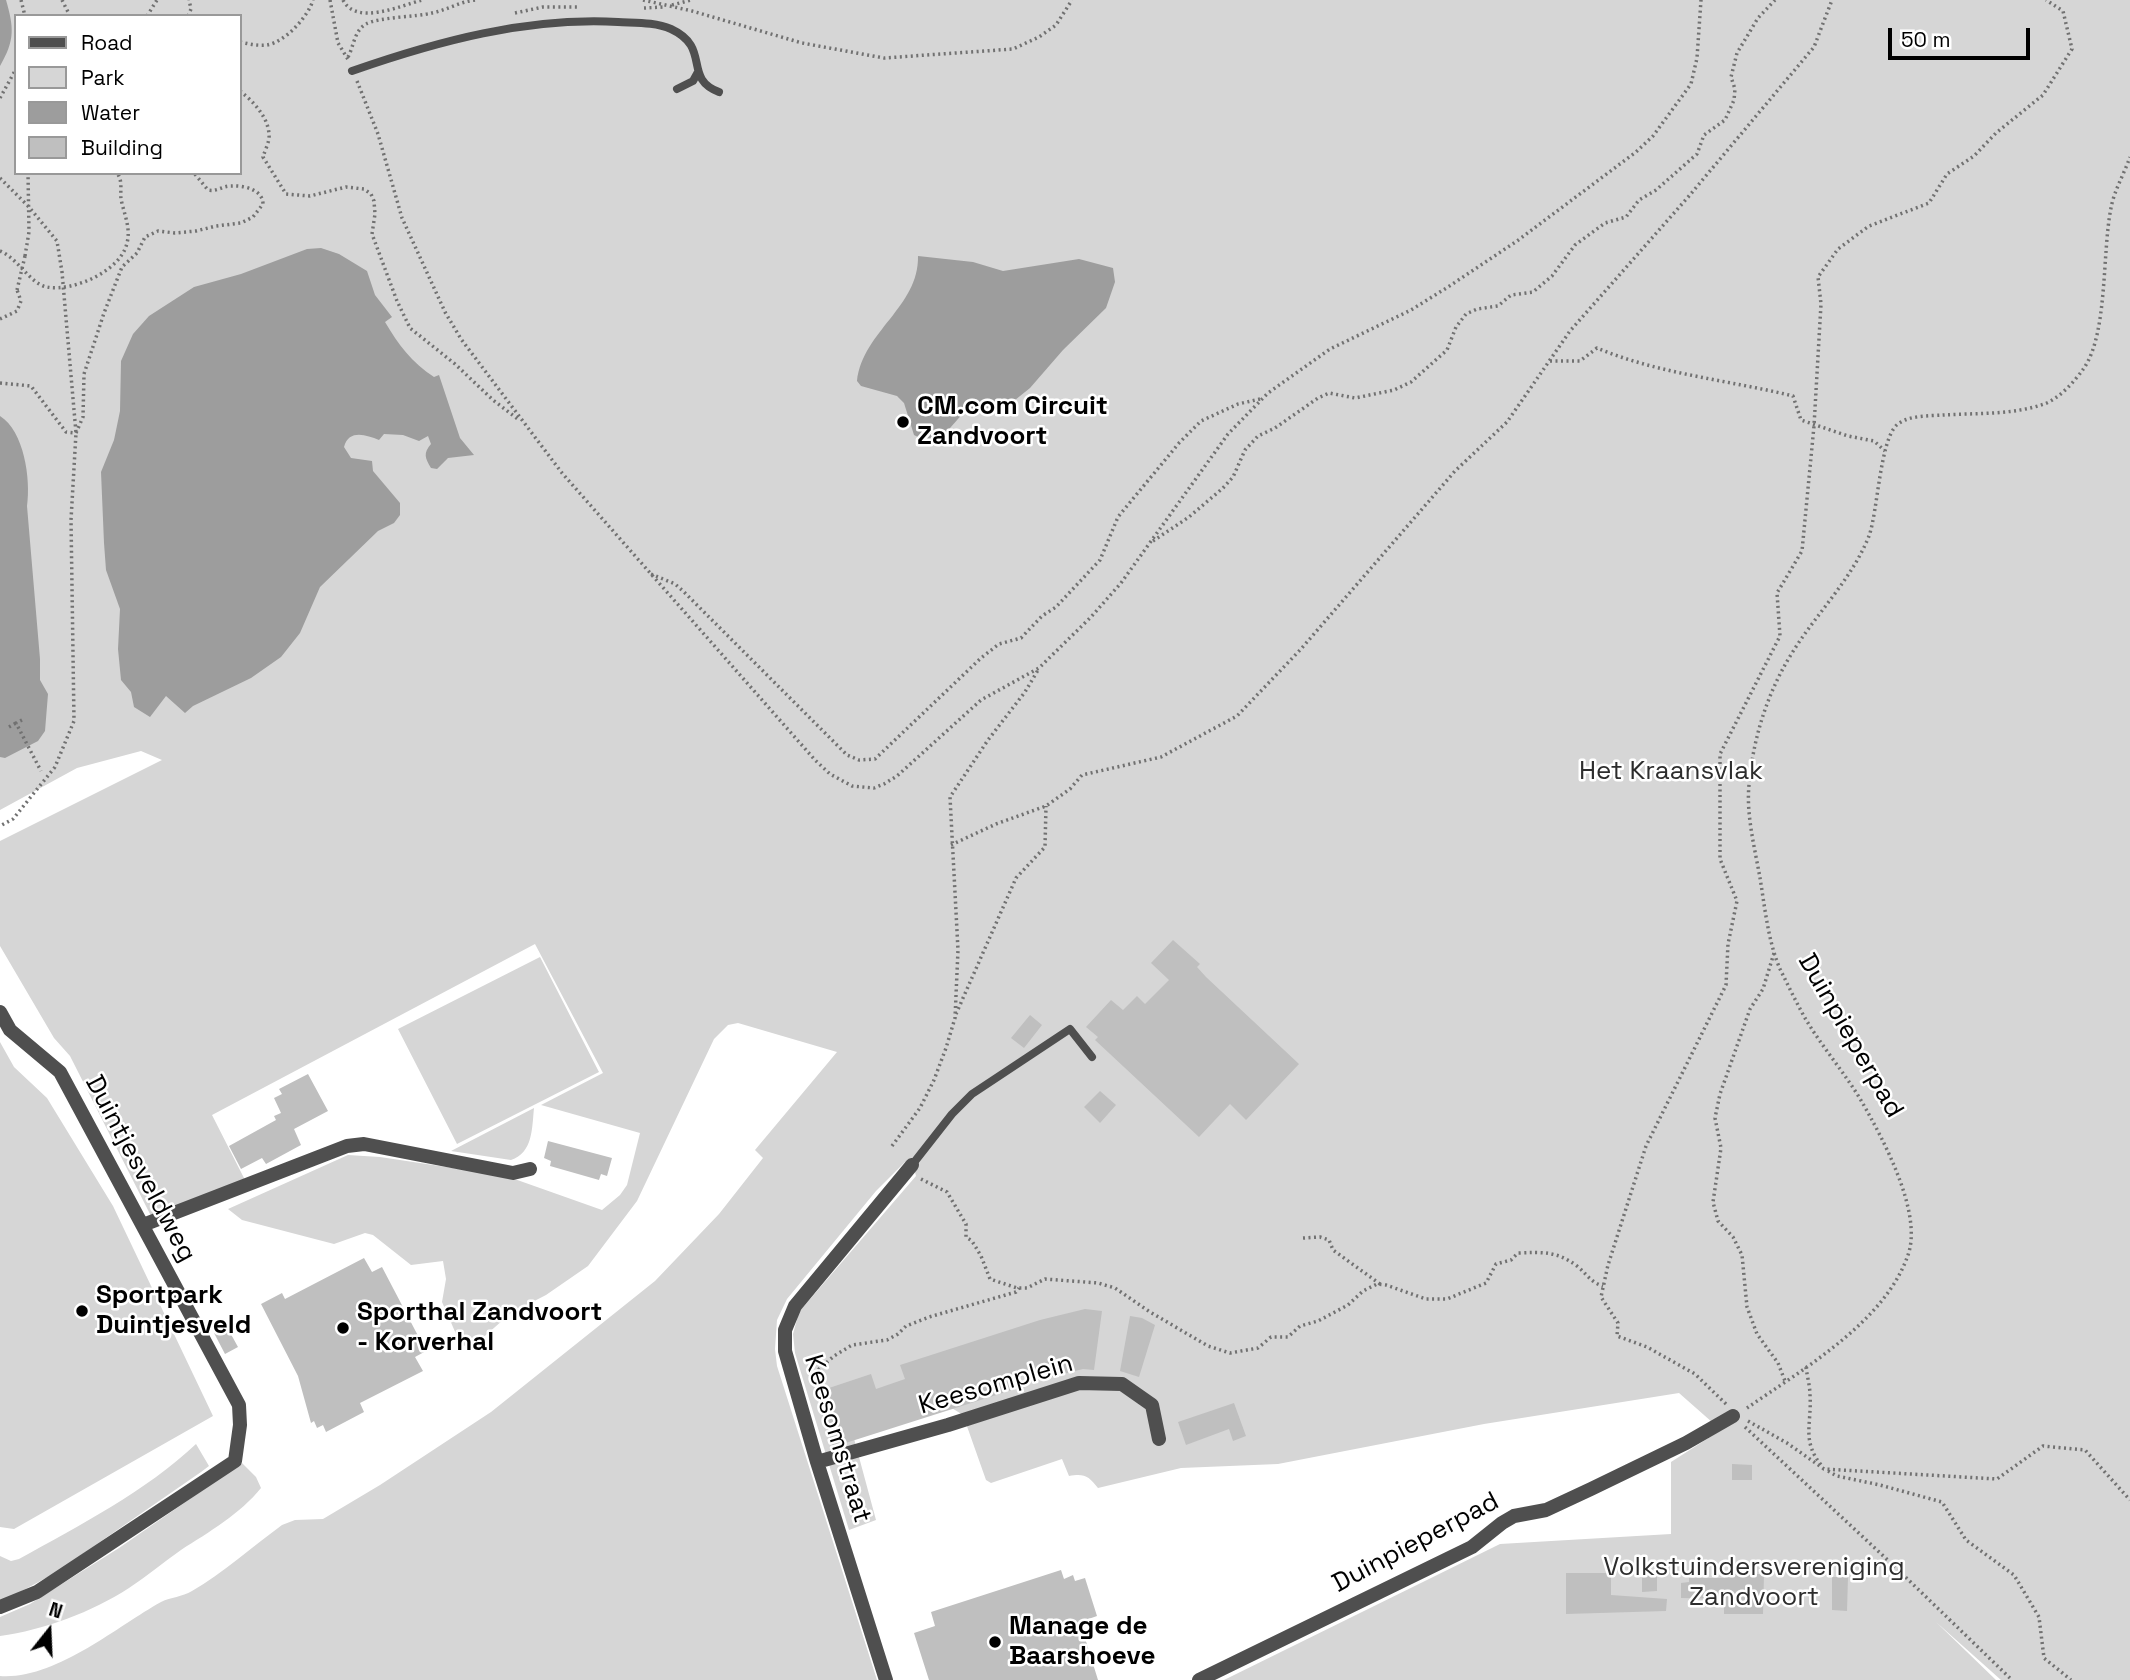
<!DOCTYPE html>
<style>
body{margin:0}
#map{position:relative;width:2130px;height:1680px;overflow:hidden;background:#fff;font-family:"Space Grotesk",sans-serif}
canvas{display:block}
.legend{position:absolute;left:14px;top:14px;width:228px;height:161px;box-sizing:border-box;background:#fff;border:2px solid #999;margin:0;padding:9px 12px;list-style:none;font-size:21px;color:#000}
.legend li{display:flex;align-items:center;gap:14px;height:35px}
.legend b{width:35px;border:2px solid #999}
.north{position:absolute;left:14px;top:1596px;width:70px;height:70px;-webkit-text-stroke:5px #fff;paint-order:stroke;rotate:18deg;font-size:19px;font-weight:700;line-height:28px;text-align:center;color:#000}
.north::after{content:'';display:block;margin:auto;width:24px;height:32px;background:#000;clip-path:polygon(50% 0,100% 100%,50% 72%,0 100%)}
.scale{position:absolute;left:1888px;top:28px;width:142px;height:32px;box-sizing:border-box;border:4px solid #000;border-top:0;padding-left:9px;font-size:21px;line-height:24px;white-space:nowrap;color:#000;-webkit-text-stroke:5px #fff;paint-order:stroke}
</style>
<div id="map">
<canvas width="2130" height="1680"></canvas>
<ul class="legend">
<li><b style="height:9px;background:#4f4f4f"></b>Road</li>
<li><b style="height:19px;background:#d6d6d6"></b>Park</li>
<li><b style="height:19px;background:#9d9d9d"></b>Water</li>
<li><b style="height:19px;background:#bfbfbf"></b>Building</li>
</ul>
<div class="north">N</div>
<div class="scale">50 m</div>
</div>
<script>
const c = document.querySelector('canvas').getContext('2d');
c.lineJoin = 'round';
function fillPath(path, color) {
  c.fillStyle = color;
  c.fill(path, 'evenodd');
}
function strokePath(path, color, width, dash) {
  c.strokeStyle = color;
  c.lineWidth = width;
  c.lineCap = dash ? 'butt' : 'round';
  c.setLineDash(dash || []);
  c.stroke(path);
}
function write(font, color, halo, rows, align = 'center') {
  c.font = font + ' "Space Grotesk",sans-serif';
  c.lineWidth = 5;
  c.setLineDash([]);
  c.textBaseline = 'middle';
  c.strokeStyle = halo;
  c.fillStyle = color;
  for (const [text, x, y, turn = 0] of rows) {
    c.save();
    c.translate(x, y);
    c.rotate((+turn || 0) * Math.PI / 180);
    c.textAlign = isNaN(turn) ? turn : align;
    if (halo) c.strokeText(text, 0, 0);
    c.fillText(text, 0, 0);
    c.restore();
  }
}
fillPath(new Path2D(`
 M0 0H2130V1680H2001L1936 1622 1996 1680H1224L1500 1544 1671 1534V1462L1721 1430 1679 1393 1484 1424 1278 1464 1181 1468 1098 1488C1089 1476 1084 1473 1069 1476L1062 1459 991 1483 986 1480 963 1415 931 1395 849 1420 876 1520 849 1530 795 1353 793 1334 799 1312 916 1176 915 1172 905 1162 876 1191 787 1299 777 1320 775 1349 777 1366 877 1680H0V1676C55 1680 116 1627 161 1602 171 1597 182 1597 192 1591 223 1573 252 1547 282 1525L295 1520 323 1519 380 1485 491 1412 655 1281 719 1214 763 1158 755 1150 837 1052 738 1023 728 1025 714 1039 637 1201 588 1266 546 1295 511 1313 470 1349 460 1343 442 1302 446 1279 443 1261 411 1265 373 1235 365 1233 334 1244 242 1220 228 1209 348 1155 380 1157 506 1176 602 1210 620 1195 627 1185 640 1133 541 1105 603 1073 535 944 212 1115 245 1180 151 1216 70 1056 54 1038 0 946V841L162 760 141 751 77 768 0 810ZM16 16H240V173H16Z
 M540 957 599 1072 457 1144 398 1029Z
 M0 1042 14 1067 47 1098 113 1206 213 1416 14 1529 0 1527Z
 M534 1108C532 1128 533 1153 511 1160L451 1151Z
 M196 1444 209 1466 201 1472 55 1573 9 1598 0 1601V1556L11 1561 19 1559C80 1525 145 1492 196 1444Z
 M242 1463 256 1477 261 1488C240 1514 209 1532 181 1550 164 1562 147 1576 129 1588 92 1612 44 1630 0 1636V1617L30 1604 119 1548Z`), '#d6d6d6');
fillPath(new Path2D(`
 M0 0H6C14 28 15 40 0 66Z
 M321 248 339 254 367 271 375 295 392 317 385 322C398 344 412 363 434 377L439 375 460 438 474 455 448 458 437 469 431 468C425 458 423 453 431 444L428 436 419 441 403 435 384 434 379 440C366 435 349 429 344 447L351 458 372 461 373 471 400 503V515L394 523 378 531 320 587 300 633 281 657 251 678 193 706 185 713 166 696 150 717 134 707 131 692 121 680 118 649 120 609 106 570 104 543 101 472 114 440 120 411 121 361 133 334 149 316 194 287 241 274 307 249Z
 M918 256 973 262 1003 271 1079 259 1113 268 1115 282 1106 308 1063 350 1030 388 1015 400 998 406 965 411 943 436 928 442 914 435 904 403 897 396 861 386 857 381C863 331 919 307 918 256Z
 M0 416C24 431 31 479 27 506L40 659V680L48 694 45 731 38 741 5 758 0 757Z`), '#9d9d9d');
fillPath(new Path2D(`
 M1173 940 1200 964 1197 967 1206 977 1299 1064 1246 1120 1230 1104 1199 1137 1095 1040 1098 1037 1086 1027 1111 1000 1123 1010 1137 996 1145 1004 1169 980 1151 963Z
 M1030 1015 1042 1025 1024 1048 1011 1038Z
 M308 1074 328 1111 294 1129 301 1145 266 1164 262 1158 241 1169 229 1146 276 1120 274 1116 281 1113 274 1098 282 1094 279 1089Z
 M1100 1091 1116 1105 1100 1123 1084 1107Z
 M548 1141 612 1158 607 1176 601 1174 599 1180 550 1166 551 1161 544 1158Z
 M364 1258 372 1272 382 1267 426 1351 415 1357 423 1371 360 1403 364 1412 326 1432 323 1425 317 1428 314 1421 311 1423 298 1376 261 1304 282 1293 285 1299Z
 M1085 1309 1102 1311 1094 1370 1083 1369 1040 1380 1037 1370 1008 1378 1012 1390 833 1447 818 1404 826 1401 823 1390 871 1374 876 1389 905 1379 900 1365 1040 1320Z
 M1130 1316 1142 1318 1155 1325 1139 1377 1120 1371Z
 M227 1327 238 1347 225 1354 214 1333Z
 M1234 1403 1246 1436 1233 1441 1229 1429 1186 1445 1178 1422Z
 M1732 1464 1752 1465V1480H1732Z
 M1061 1570 1064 1579 1073 1575 1075 1581 1085 1578 1097 1616 1080 1622 1098 1680H929L914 1633 935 1626 931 1612Z
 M1566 1573H1611V1595L1667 1599 1666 1611 1566 1614Z
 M1642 1573H1657V1591L1642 1592Z
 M1725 1574H1764L1763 1614H1724V1599L1681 1598V1583L1689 1582V1578H1725Z
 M1832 1577H1848L1847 1611 1832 1610Z`), '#bfbfbf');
strokePath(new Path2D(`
 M21 0 25 16
 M62 0 70 16
 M330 0 338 43 349 61
 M343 0C356 26 400 6 422 0
 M643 0 692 11 802 43 884 58 1013 49 1039 37 1056 25 1072 0
 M672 5 691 0
 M644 8 664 7
 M515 13 543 7H580
 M147 16 157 0
 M188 16 191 9 189 0
 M240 42C249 44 258 46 267 45 285 42 308 17 313 0
 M348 57C354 46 354 31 366 24 379 17 416 17 432 13 447 10 459 2 475 0
 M357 81 378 134 402 218 445 312 461 339 562 473 815 760 830 774 852 786 874 788 884 784 897 776 981 700 1039 668 1091 617 1121 583 1228 434 1268 393 1330 349 1411 310 1448 287 1517 241 1636 152 1653 136 1691 84 1697 58 1701 0
 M240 91C253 101 268 117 269 134 270 141 265 150 263 157L286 194 310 196 346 187 364 189 371 194 374 201 375 214 372 234 397 301 410 328 455 364 493 400 519 420
 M0 98 16 69
 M0 178 29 207 57 241 62 272 76 433 71 520 74 721 55 767 13 819 0 826
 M0 251C18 258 30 284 47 287 73 292 121 271 127 243 131 228 124 214 121 199 120 190 123 181 117 173
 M25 256 29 232 28 173
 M0 319 17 311 21 301 17 290
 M1550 361H1580L1597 348C1659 374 1728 380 1793 396L1801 420 1848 436 1874 441 1885 451
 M0 383 31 386 66 432 76 433 83 417 84 374 104 313 122 267 137 253 145 237 158 231 175 233 196 231 216 226 241 223 253 217 263 204C263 190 244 185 231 186 222 186 217 192 208 190L194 173
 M1153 541 1189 517 1223 488 1233 477 1245 450 1258 436 1275 428 1318 398 1329 393 1355 398 1394 390 1411 382 1447 350 1456 327 1466 314 1477 309 1498 306 1511 295 1533 292 1552 276 1575 245 1605 223 1626 217 1639 200 1656 190 1697 154 1704 135 1725 120 1734 100 1735 89 1731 77 1737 53 1758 18 1775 0
 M651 574 675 584 683 591 847 755 859 760 875 759 981 658 999 644 1021 638 1042 616 1056 607 1100 560 1118 517 1179 443 1201 421 1238 404 1260 399
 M22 720 16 723 41 771
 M9 727 16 723
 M951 845 996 824 1046 806 1070 789 1082 775 1161 757 1237 716 1301 649 1455 471 1507 422 1570 331 1689 196 1814 47 1832 0
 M1774 953 1763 989 1750 1009 1720 1094 1715 1118 1721 1148 1713 1202 1718 1221 1733 1237 1742 1255 1747 1307 1757 1334 1778 1363 1785 1381
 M956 1014 1016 878 1045 847 1046 806
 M892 1146 920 1108 934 1080 946 1048 955 1018 958 950 950 797 988 740 1025 692 1038 670
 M921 1179 947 1192 966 1224V1237L972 1241 981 1256 990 1279 1017 1288H1027L1045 1279 1098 1283 1115 1288 1150 1312 1208 1346 1230 1353 1258 1348 1271 1337H1288L1300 1326 1318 1321 1348 1305 1363 1291 1377 1284 1386 1285 1426 1299H1447L1486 1283 1496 1264 1511 1260 1518 1253C1542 1252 1557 1251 1577 1266 1587 1274 1590 1282 1603 1286
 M1303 1238 1320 1237 1329 1240 1333 1250 1380 1284
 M1806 1367C1807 1376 1810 1386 1810 1395 1812 1424 1801 1441 1822 1466
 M810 1377 834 1356 852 1345 887 1340 898 1334 906 1326 929 1317 1016 1292 1019 1288
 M1726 1404 1695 1374 1647 1347 1617 1336 1618 1323 1601 1297 1608 1265 1646 1146 1726 985 1728 944 1737 901 1720 859V754L1780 636 1777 593 1802 551 1814 426 1821 304 1818 277 1838 249 1869 226 1929 203 1947 174 1974 156 1996 133 2043 95 2072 49 2063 11 2046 0
 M1747 1408C1803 1369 1885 1322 1908 1255 1923 1213 1883 1139 1862 1102 1845 1073 1822 1047 1805 1018 1796 1002 1788 985 1780 969 1768 941 1765 908 1760 878 1755 849 1746 815 1749 785 1753 739 1767 693 1792 653 1816 614 1852 579 1869 536 1878 511 1880 437 1898 424 1910 415 1929 416 1943 415 1976 413 2013 415 2044 404 2059 399 2075 381 2084 368 2108 333 2102 252 2111 208 2114 191 2124 174 2130 157
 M1748 1421 1787 1443 1824 1469 1997 1479 2043 1446 2085 1450 2130 1500
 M1745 1427 1892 1564 2012 1680
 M1828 1471 1837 1476 1880 1485 1942 1502 1966 1540 2014 1575 2039 1617 2044 1658 2071 1680`), '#717171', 3.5, [2, 3.5]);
strokePath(new Path2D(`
 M352 71C438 41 527 17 618 22 635 23 655 22 671 29 712 48 682 78 719 92
 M677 89 693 81 698 72
 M912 1165 952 1114 972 1094 1070 1029 1092 1057`), '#4f4f4f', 8);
strokePath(new Path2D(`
 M0 1012 10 1030 60 1072 239 1405 240 1425 235 1461 37 1592 0 1607
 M143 1225 347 1146 364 1144 513 1173 530 1169
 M817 1462 948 1425 1079 1383 1122 1384 1152 1405 1159 1439
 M886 1680 817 1462 785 1351V1330L795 1306 912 1165
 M1199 1680 1472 1547 1502 1523 1514 1516 1546 1510 1591 1489 1686 1443 1733 1416`), '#4f4f4f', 14);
strokePath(new Path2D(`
 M17 290 25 256`), '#717171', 3.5, [2, 3.5]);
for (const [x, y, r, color] of [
 [903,422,7,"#000"],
 [82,1311,7,"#000"],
 [343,1328,7,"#000"],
 [995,1642,7,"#000"]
]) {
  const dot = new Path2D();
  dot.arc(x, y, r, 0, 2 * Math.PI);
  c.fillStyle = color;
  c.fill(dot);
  strokePath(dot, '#fff', 2.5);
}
write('bold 26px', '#000', '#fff', [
 ["CM.com Circuit",917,407],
 ["Zandvoort",917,437],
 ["Sportpark",96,1296],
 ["Duintjesveld",96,1326],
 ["Sporthal Zandvoort",357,1313],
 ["- Korverhal",357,1343],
 ["Manage de",1009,1627],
 ["Baarshoeve",1009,1657]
], 'left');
write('26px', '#2d2d2d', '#fff', [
 ["Het Kraansvlak",1671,772],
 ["Volkstuindersvereniging",1754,1568],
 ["Zandvoort",1754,1598]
]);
write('26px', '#000', '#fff', [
 ["Duinpieperpad",1850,1036,60],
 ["Duintjesveldweg",140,1169,62],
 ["Keesomplein",996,1385,-16],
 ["Keesomstraat",837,1439,73],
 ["Duinpieperpad",1416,1543,-28]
]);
</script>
